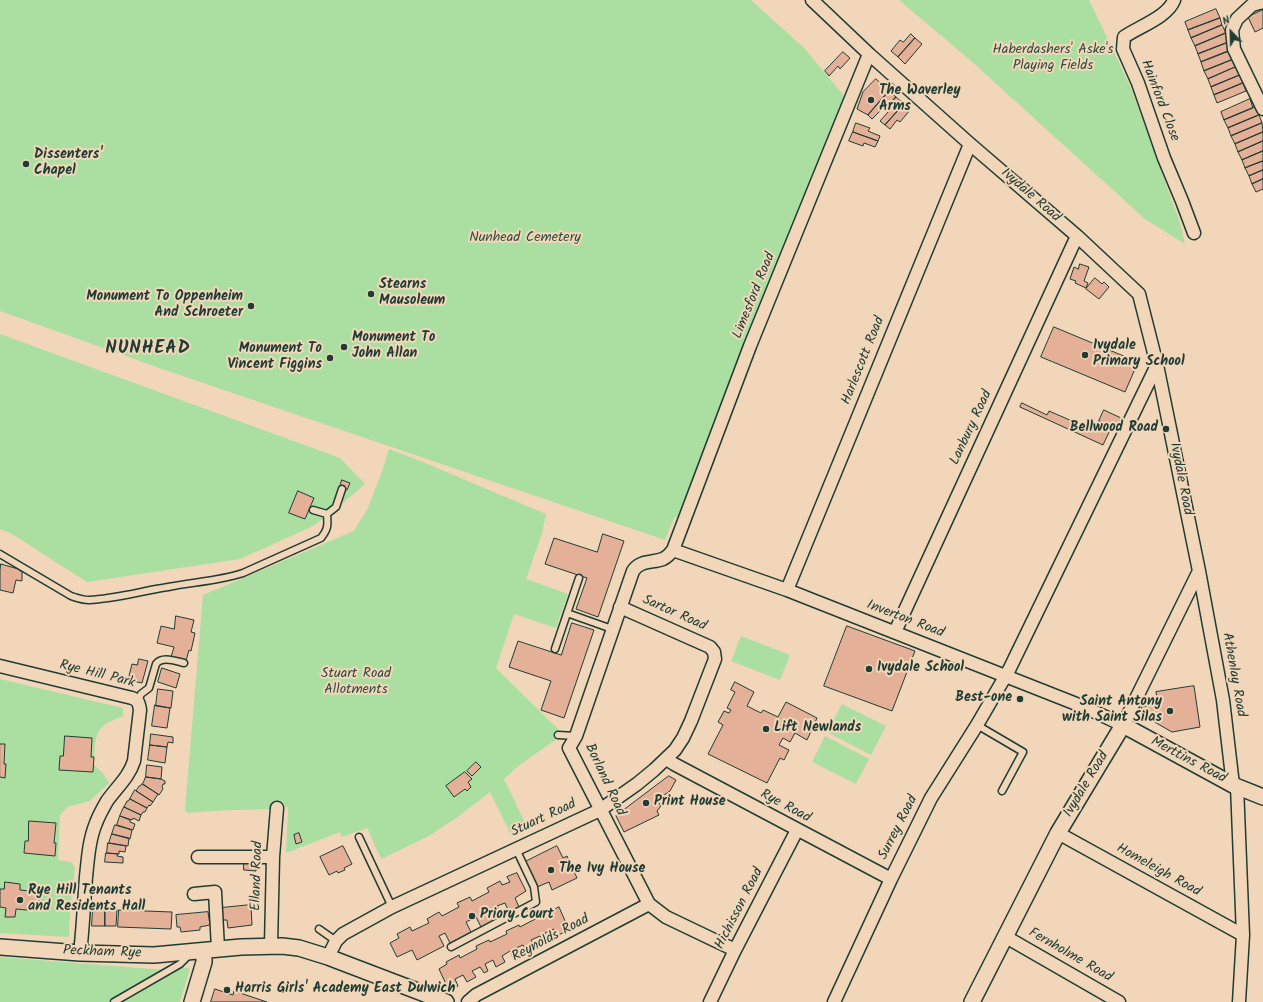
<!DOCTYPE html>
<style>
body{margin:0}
#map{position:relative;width:1263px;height:1002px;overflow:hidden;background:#f2d6b9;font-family:Kalam,sans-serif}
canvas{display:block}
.north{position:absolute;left:1211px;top:12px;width:40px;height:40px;-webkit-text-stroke:3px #f2d6b9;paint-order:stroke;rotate:337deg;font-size:11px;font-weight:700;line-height:16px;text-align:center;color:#1f3d34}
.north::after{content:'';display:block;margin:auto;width:14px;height:18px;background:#1f3d34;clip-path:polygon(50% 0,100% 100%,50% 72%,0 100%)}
</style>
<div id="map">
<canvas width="1263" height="1002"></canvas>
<div class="north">N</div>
</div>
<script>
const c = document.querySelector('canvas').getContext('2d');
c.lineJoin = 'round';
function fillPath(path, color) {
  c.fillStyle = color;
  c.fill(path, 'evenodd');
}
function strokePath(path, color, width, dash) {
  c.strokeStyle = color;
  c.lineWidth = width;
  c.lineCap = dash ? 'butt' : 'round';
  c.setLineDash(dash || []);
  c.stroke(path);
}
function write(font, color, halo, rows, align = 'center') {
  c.font = font + ' Kalam,sans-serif';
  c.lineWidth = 4;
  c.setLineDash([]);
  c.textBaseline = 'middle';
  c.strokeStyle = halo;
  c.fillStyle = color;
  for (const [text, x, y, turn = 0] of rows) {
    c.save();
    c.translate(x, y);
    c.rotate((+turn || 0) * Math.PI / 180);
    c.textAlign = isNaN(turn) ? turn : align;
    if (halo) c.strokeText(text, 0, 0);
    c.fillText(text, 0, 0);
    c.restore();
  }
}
fillPath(new Path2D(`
 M0 0H751L805 49 849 102 686 515 674 518 665 540 162 369 0 311Z
 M899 0H1089L1131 88 1180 223 1185 244 1145 219 970 60Z
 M0 334 340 458 365 484 335 510 311 527 240 559 87 582 12 534 0 529Z
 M389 449 423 462 546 514 542 533 526 579 568 594 556 628 514 614 496 668 561 732 558 738 517 767 504 779 528 829 512 837 490 792 459 816 429 836 381 859 367 828 342 837 340 832 286 853 288 807C281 807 276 809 269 809 242 810 215 810 188 813L185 810 203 595 354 531 368 508 383 469Z
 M741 636 790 655 780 680 731 661Z
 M0 679 123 708V716C116 719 107 722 102 727 93 736 95 753 94 765L103 773 109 783 90 801 67 807 60 815 58 860 71 862 75 868 70 908 69 937 0 933V907L6 908V917H14L16 909 38 911 40 892 20 890V884L5 882 4 889H0V777H5L6 764H4L5 744H0ZM65 736 92 738 91 757 94 758 93 772 60 770V756H63ZM29 821 56 823 54 843H56L55 856 24 853 25 841H28Z
 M842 704 886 726 871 755 827 732Z
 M825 736 869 759 856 784 812 762Z
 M0 957 165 970 178 968H190L180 1002H0Z`), '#aadfa1');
const building = new Path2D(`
 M1216 9 1220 18 1188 30 1185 22Z
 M1263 10V28L1255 32 1248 17Z
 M1220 18 1222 25 1191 38 1188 30Z
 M1222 25 1226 33 1195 46 1191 38Z
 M1226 33 1229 42 1198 54 1195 46Z
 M911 34 915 38 898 57 891 51 900 40 903 42Z
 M915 38 922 44 905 64 898 57Z
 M1229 42 1232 50 1201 62 1198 54Z
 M1231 50 1234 59 1204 71 1201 62Z
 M843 52 850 58 840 69 838 66 829 76 825 71Z
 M1234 59 1237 66 1208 79 1204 71Z
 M1236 67 1240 75 1211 87 1208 79Z
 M1240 75 1243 83 1214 95 1211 87Z
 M876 79 889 91 868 115 857 109 863 92Z
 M1243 83 1246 91 1217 103 1214 95Z
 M889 91 896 97 886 109 884 107 872 119 868 115Z
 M896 97 904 104 885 125 880 121 889 111 886 109Z
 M1250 99 1253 108 1224 120 1221 112Z
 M904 104 910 110 900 122 897 120 890 129 885 125Z
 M1255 107 1259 115 1228 128 1224 120Z
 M1259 115 1262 123 1231 136 1228 128Z
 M856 123 870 128 868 131 880 136 878 141 853 132Z
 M1262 123 1263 132 1235 144 1231 136Z
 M853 132 878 141 875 147 864 143 863 146 849 141Z
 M1263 132V141L1238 152 1235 144Z
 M1263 141V151L1242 160 1238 152Z
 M1263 151V161L1245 168 1242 160Z
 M1263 161V170L1249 176 1245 168Z
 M1263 170V179L1252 184 1249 176Z
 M1263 179V189L1256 192 1252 184Z
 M1080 264 1089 267 1084 281 1088 283 1086 288 1075 283 1076 281 1070 279 1074 267 1078 269Z
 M1095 278 1102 284 1104 282 1109 287 1099 299 1086 289Z
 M1054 327 1138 362 1125 392 1041 357Z
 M1022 403 1047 415 1049 411 1095 431 1099 421 1112 426 1103 445 1020 407Z
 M1104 410 1121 418 1116 428 1099 421Z
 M342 480 350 483 347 490 340 487Z
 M298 491 314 498 305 519 289 513Z
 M603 534 624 541 598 617 576 609 587 578 545 564 554 538 597 552Z
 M1 564 18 569 22 572V581L16 580 13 593 0 590V571Z
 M176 616 194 620 191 632 195 633 191 651 189 650 186 661 171 657 174 647 157 643 161 626 174 629Z
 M572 623 594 630 564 718 541 710 551 681 509 667 518 641 561 655Z
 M847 626 915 651 892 711 824 686Z
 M139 659 148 661 142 683 128 680 132 664 137 665Z
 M162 668 180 674 176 688 158 682Z
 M735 682 754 692 747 706 761 713 763 710 778 717 786 702 817 718 807 740 795 733 790 742 783 738 779 745 789 750 784 760 780 758 767 783 708 754 723 725 718 722 724 711 729 713 731 710 727 708 735 692 731 690Z
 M1194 686 1200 727 1172 732 1144 716 1141 707 1158 704 1156 692Z
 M158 689 173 691 171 708 156 706Z
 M155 705 170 708 167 728 152 726Z
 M151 734 173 737V743L168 742 167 747 150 745Z
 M65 736 92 738 91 757H94L93 772 59 770 60 756H63Z
 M0 744H5L4 764H6L5 778 0 777Z
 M150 745 167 747 165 763 148 760Z
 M476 762 481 767 472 776 467 771Z
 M147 765 162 767 161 779 146 777Z
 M465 772 472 779 468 782 471 787 467 791 465 789 454 797 446 786Z
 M669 776 676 780 670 791 657 800 661 806 657 811 659 815 624 832 616 816Z
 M146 777 161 779 165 781V784H163L162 787 163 789 159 795 143 784Z
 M142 784 158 794 153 802 136 791 139 786H140Z
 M135 790 153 802 150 806 149 805 147 808 130 799Z
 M130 799 147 808 145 812H143L141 815 124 807 127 801H128Z
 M124 807 141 815 139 821 133 818 132 820 120 816Z
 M120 816 130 820V822L135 824 133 830 117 825Z
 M29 821 56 823 54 843H56L55 856 24 853 25 841H28Z
 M115 825 132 830 130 839 112 834Z
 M299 833 302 842 296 844 294 835Z
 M112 834 129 838 128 846 109 843Z
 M108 843 126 846 125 852 119 851V854L107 853Z
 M343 846 352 864 344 868 345 870 338 873 337 871 329 875 320 857Z
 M557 846 563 858 567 856 577 878 552 890 549 882 537 887 525 862Z
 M106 853 118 854 117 856 123 857V863L105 862Z
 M244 862H256V871L244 870Z
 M517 873 526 891 515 898 519 907 509 912 505 903 497 906 502 916 481 927 476 917 466 922 471 932 450 943 445 933 439 936 444 946 417 960 412 950 397 957 390 943 399 938 397 934 410 927 412 931 429 923 427 919 439 912 442 916 459 907 457 903 470 897 472 901 489 892 487 888 500 881 502 885 510 882 507 877Z
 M5 882 20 884V890L40 892 38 911 16 909 15 917H5L6 908 0 907V889H4Z
 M251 905 252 925 228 928 227 920H222L221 908Z
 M559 907 566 923 562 925 566 931 557 936 554 929 545 933 549 940 544 943 540 936 531 940 535 947 527 951 523 945 514 949 518 956 513 958 510 951 502 956 505 962 496 967 493 960 485 964 488 971 484 973 480 967 472 971 476 977 467 982 463 975 455 979 458 986 453 989 450 982 446 984 439 969 447 964 446 962 459 955 460 958 477 949 476 946 489 940 490 942 507 934 506 931 519 925 520 927 537 918 536 916 548 909 550 912Z
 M93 908 105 909V926H92Z
 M105 909H117L116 926H105Z
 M119 910 172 912 171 929 118 927Z
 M208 912 210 925 200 927V930L181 932 180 927H177L176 915Z
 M215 989 233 995 234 991 267 1002H211Z`);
fillPath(building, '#e4b098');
strokePath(building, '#1f3d34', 1);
const service = new Path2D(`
 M313 510 327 514 336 507 342 489
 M0 554 71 596C77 598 82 600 89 600 114 599 142 591 168 587 193 582 219 581 243 573L321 538C328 529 328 526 327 514
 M567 613 612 629
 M555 649 579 578
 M138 701 141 694 149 688 156 664C162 656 175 661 184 663
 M977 725 1023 752 1002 791
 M558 735 576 736
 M359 837 392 907
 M319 929 336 941
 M451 947 536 902 534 887 516 849
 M114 1002 180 964 189 955`);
const minor = new Path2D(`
 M812 0 869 54 970 144 1077 236 1139 294 1157 365 1199 571 1223 700 1233 785
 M1174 0C1168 17 1138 27 1124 37L1123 49 1138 83 1164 158 1182 201 1194 233
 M1263 2 1252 5 1237 19 1232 30 1234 49 1263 109
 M673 550 787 590 1084 707 1123 725 1199 571
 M787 590 970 144
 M895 632 1077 236
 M0 666 132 698C138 700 139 703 140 710L134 761C129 777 117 787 107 801 103 808 99 815 96 823 89 840 88 858 86 877 84 902 83 928 80 953
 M666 759 674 764 891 879
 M1237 786 1243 935 1239 1002
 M1058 833 1243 935
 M198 857H273
 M194 894 215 892 218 949
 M1006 937 1119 1002
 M271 945 273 857 277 808
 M735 950 666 917 649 904 569 748 576 736 633 571C640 560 652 563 663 559 667 557 670 554 673 550L750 346 869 54
 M328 957 336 941 343 934 392 907 600 810 637 784 654 770 675 750 683 738 691 721 715 659 714 652 710 647 620 607
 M468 1002 476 995 649 904
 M710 1002 735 950 797 830
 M834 1002 891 879 931 798 977 725 1009 670 1157 365`);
const tertiary = new Path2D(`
 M0 947 80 953 154 955 241 947 282 946 299 948 328 957 446 1002
 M192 1002 204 962V951
 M972 1002 1058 833 1123 725 1233 785 1263 797`);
strokePath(service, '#1f3d34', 9);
strokePath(minor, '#1f3d34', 15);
strokePath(tertiary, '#1f3d34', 18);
strokePath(service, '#f2d6b9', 6);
strokePath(minor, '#f2d6b9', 12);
strokePath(tertiary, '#f2d6b9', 15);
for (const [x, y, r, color] of [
 [871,100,4,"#1f3d34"],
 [26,164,4,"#1f3d34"],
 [371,294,4,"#1f3d34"],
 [251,306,4,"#1f3d34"],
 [344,347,4,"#1f3d34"],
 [1085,355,4,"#1f3d34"],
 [330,358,4,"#1f3d34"],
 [1166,429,4,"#1f3d34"],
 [869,669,4,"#1f3d34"],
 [1020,699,4,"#1f3d34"],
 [1170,711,4,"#1f3d34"],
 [766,729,4,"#1f3d34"],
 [646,803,4,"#1f3d34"],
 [551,870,4,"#1f3d34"],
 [20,900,4,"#1f3d34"],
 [472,916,4,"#1f3d34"],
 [227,990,4,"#1f3d34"]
]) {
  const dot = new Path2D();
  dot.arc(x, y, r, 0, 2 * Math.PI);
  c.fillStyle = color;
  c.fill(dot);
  strokePath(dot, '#f2d6b9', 1.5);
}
write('14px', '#2d4d3f', '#f2d6b9', [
 ["Haberdashers' Aske's",1053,51],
 ["Playing Fields",1053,67],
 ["Nunhead Cemetery",525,239],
 ["Stuart Road",356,675],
 ["Allotments",356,691]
]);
write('bold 14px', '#1f3d34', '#f2d6b9', [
 ["The Waverley",879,92],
 ["Arms",879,108],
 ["Dissenters'",34,156],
 ["Chapel",34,172],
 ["Stearns",379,286],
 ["Mausoleum",379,302],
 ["Monument To Oppenheim",243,298,"right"],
 ["And Schroeter",243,314,"right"],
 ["Monument To",352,339],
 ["John Allan",352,355],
 ["Ivydale",1093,347],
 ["Primary School",1093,363],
 ["Monument To",322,350,"right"],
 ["Vincent Figgins",322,366,"right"],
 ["Bellwood Road",1158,429,"right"],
 ["Ivydale School",877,669],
 ["Best-one",1012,699,"right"],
 ["Saint Antony",1162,703,"right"],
 ["with Saint Silas",1162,719,"right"],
 ["Lift Newlands",774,729],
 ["Print House",654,803],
 ["The Ivy House",559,870],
 ["Rye Hill Tenants",28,892],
 ["and Residents Hall",28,908],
 ["Priory Court",480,916],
 ["Harris Girls' Academy East Dulwich",235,990]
], 'left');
write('14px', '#1f3d34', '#f2d6b9', [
 ["Hainford Close",1159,101,69],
 ["Ivydale Road",1030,196,41],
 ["Limesford Road",755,296,-68],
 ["Harlescott Road",864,361,-68],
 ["Lanbury Road",972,428,-65],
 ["Ivydale Road",1180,479,79],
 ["Sartor Road",674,614,24],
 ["Inverton Road",905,620,21],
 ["Rye Hill Park",97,675,14],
 ["Athenlay Road",1233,675,80],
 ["Merttins Road",1188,761,28],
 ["Borland Road",604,780,65],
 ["Ivydale Road",1087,785,-59],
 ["Rye Road",785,807,28],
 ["Stuart Road",544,819,-25],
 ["Surrey Road",899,828,-63],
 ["Homeleigh Road",1158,871,29],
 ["Elland Road",258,876,-88],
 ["Hichisson Road",740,909,-63],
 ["Reynolds Road",551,939,-28],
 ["Peckham Rye",102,953,2],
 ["Fernholme Road",1070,956,30]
]);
c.letterSpacing = '1px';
write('bold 18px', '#1f3d34', '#f2d6b9', [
 ["NUNHEAD",148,350]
]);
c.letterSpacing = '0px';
</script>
